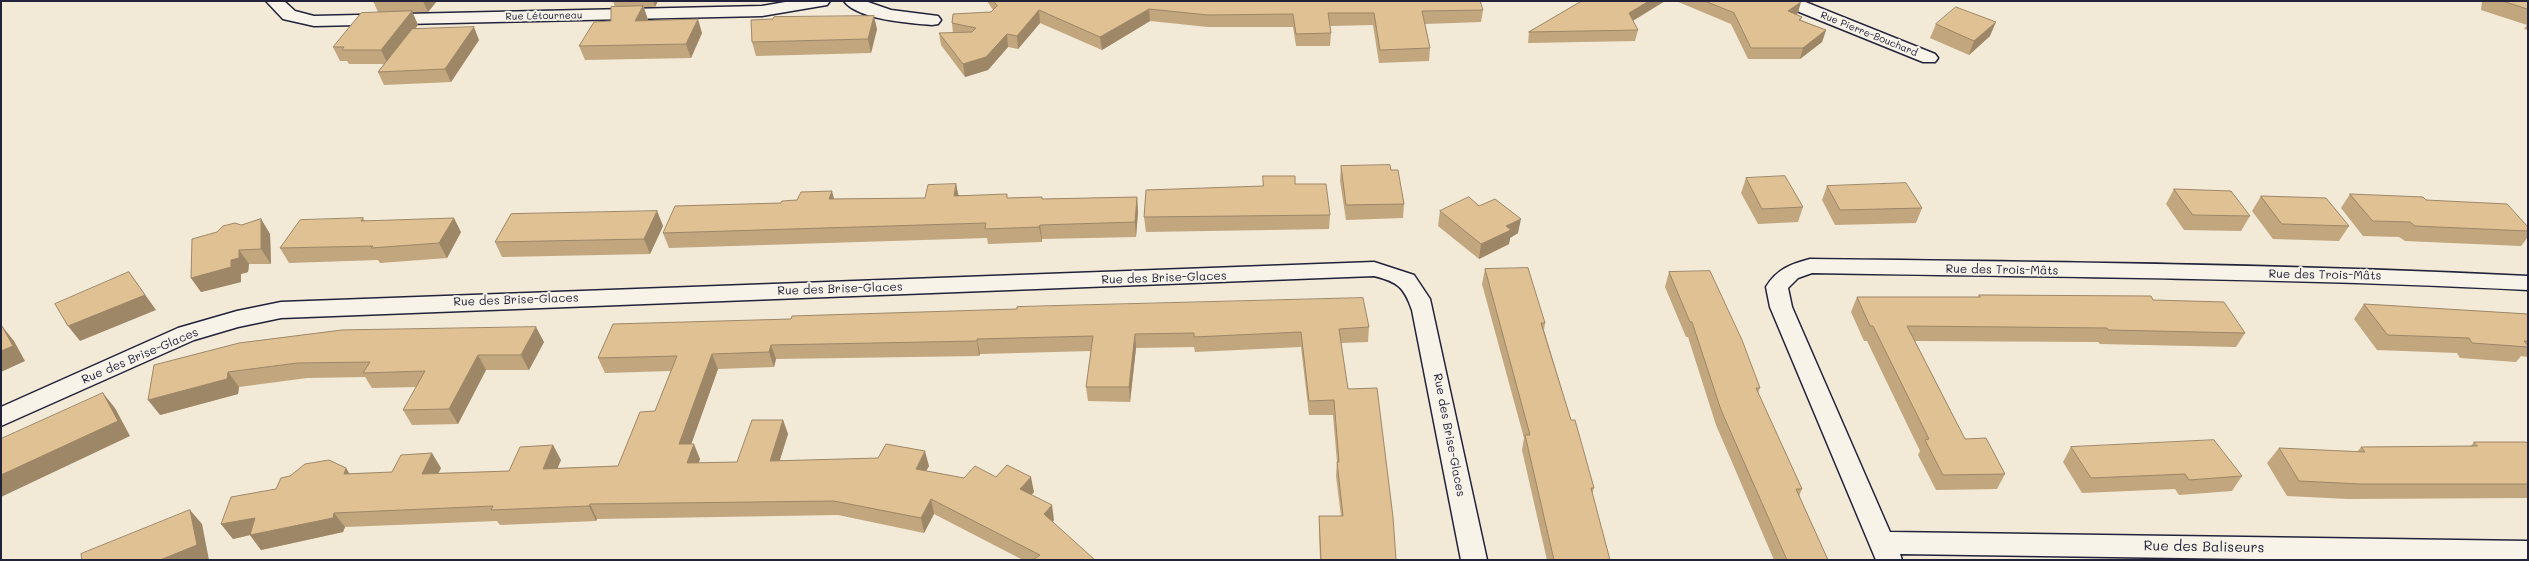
<!DOCTYPE html>
<meta charset="utf-8">
<style>
body{margin:0}
#map{position:relative;width:2529px;height:561px;overflow:hidden;background:#f2e9d7;font-family:Mali,sans-serif}
canvas{display:block}
.frame{position:absolute;inset:0;border:2px solid #22223b;pointer-events:none}
</style>
<div id="map">
<canvas width="2529" height="561"></canvas>
<div class="frame"></div>
</div>
<script>
const c = document.querySelector('canvas').getContext('2d');
c.lineJoin = 'round';
function strokePath(path, color, width, dash) {
  c.strokeStyle = color;
  c.lineWidth = width;
  c.lineCap = dash ? 'butt' : 'round';
  c.setLineDash(dash || []);
  c.stroke(path);
}
function fillPath(path, color) {
  c.fillStyle = color;
  c.fill(path, 'evenodd');
}
function write(font, color, halo, rows, align = 'center') {
  c.font = font + ' Mali,sans-serif';
  c.lineWidth = 4;
  c.setLineDash([]);
  c.textBaseline = 'middle';
  c.strokeStyle = halo;
  c.fillStyle = color;
  for (const [text, x, y, turn = 0] of rows) {
    c.save();
    c.translate(x, y);
    c.rotate((+turn || 0) * Math.PI / 180);
    c.textAlign = isNaN(turn) ? turn : align;
    if (halo) c.strokeText(text, 0, 0);
    c.fillText(text, 0, 0);
    c.restore();
  }
}
const minor = new Path2D(`
 M266 1H284L295 11 314 16 762 6 791 1H830L827 5 821 6 762 16 314 26 283 19Z
 M844 1H865L891 10 938 16 941 20 938 24 932 25C910 23 858 20 844 1Z
 M1779 1H1803L1935 54 1938 58 1935 62H1923L1782 5Z
 M1810 259C2049 262 2289 264 2528 276V290C2289 278 2050 277 1812 273L1798 278 1788 288 1792 307 1890 532 2528 541V560H2323L1900 554 1902 560H1876L1770 307 1766 287C1777 269 1791 264 1810 259Z
 M1374 262 1414 275 1430 299 1487 560H1461L1412 310C1404 287 1398 282 1374 276L281 318 238 327 194 340 1 426V407L178 328 237 311 281 302Z`);
strokePath(minor, '#22223b', 3);
fillPath(minor, '#f7f3e8');
fillPath(new Path2D(`
 M373 1H437L428 12H412L418 25 415 29 479 40 451 82 384 85 378 72 384 64H349L347 61H340L333 47 378 12Z
 M613 1H658L655 7H644L648 20 702 33 691 58 585 60 579 46 611 21 615 7Z
 M987 1H1480L1483 10 1481 22 1425 24 1430 48 1429 61 1379 63 1373 25 1330 26 1331 33 1330 46H1296L1293 27H1208L1150 21 1102 50 1040 23 1018 49 1008 47 988 70 965 77 941 45 939 33H953L952 23 991 12 993 10Z
 M1582 1H1665L1633 21 1638 30 1635 41 1528 43 1529 32Z
 M1676 1H1799L1798 13 1796 15 1802 17 1801 20 1826 30 1822 42 1800 59H1748L1731 24Z
 M1807 1H1815L1812 3Z
 M2482 1H2528V30L2524 29 2527 25 2481 10Z
 M1936 24 1990 36 1969 55 1930 38Z
 M877 29 871 53 756 56 752 42Z
 M1341 166 1391 170 1404 204 1403 218 1346 220 1340 181Z
 M1746 178 1803 207 1798 222 1758 224 1741 193Z
 M956 184 958 195 1008 198 1042 197V199L1137 197 1138 212 1136 237 1042 239V242L988 244 987 238 669 248 663 233 781 203 797 200 834 199 925 198Z
 M1295 184 1330 215 1329 229 1146 232 1144 217Z
 M1827 186 1922 208 1916 223 1835 225 1822 200Z
 M2174 189 2250 216 2241 231 2184 230 2166 204Z
 M2350 194 2426 200 2528 227V237L2521 246 2405 241 2399 237 2363 236 2341 208Z
 M2261 196 2349 226 2339 241 2273 239 2252 211Z
 M1479 206 1518 233 1510 238 1509 244 1479 259 1438 226 1440 211Z
 M657 211 663 226 650 254 502 257 495 242Z
 M363 218 365 221 461 232 447 258 380 263 378 260 289 263 280 248Z
 M261 219 270 234 271 264H249L248 272 241 274V282L201 292 191 278 217 232Z
 M1485 269 1545 323 1544 330 1571 420 1594 488 1592 494 1610 560H1547L1522 450 1524 438 1482 284Z
 M1669 272 1760 388 1758 393 1802 489 1799 496 1828 560H1774L1716 425 1688 337H1686L1665 287Z
 M1979 295 2153 300 2245 333 2236 347 2100 344 2098 342 1915 341 1965 439 2005 474 1997 489 1936 490 1918 455 1920 451 1867 341H1864L1851 312 1857 297H1978Z
 M2364 304 2528 314V357L2521 356 2516 362 2460 358 2457 353 2377 350 2354 319Z
 M613 324 1369 327 1368 342 1341 343 1348 389 1396 560H1320L1319 530V516H1341L1336 476 1337 462 1333 415H1309L1301 347 1195 352 1194 347 1136 348 1130 402 1088 401 1086 387 1091 351 980 354 979 356 776 359 774 367 718 369 691 444 700 459 698 463 737 462 783 420 788 434 780 460 929 466 926 471 964 478 996 477 1034 492 1031 495 1054 520 1052 522 1095 560H1023L934 514 924 533 838 515 597 519 596 521 500 525 497 521 345 527 343 532 261 550 250 535 233 539 221 524 276 489 346 468 349 474 392 472 441 468 438 473 509 471 561 460 557 468 618 466 655 411 671 371 605 373 598 358Z
 M544 342 529 370H486L458 424 412 425 403 410 417 387 372 388 365 377 307 378 239 387 238 394 160 415 239 343Z
 M2474 442 2528 444V498L2348 499 2287 496 2267 463 2279 448 2357 452 2361 447 2471 446Z
 M2071 447 2242 476 2232 491 2179 495 2175 489 2082 493 2063 462Z`), '#c1a67e');
fillPath(new Path2D(`
 M423 1H437L428 12Z
 M653 1H658L655 7Z
 M1649 1H1665L1627 24 1629 13Z
 M1801 2 1798 13 1785 23 1788 11Z
 M643 6 648 20 640 35 635 21Z
 M1149 9 1150 21 1102 50 1100 37Z
 M1039 10 1040 23 1018 49 1017 36Z
 M412 11 418 25 388 64 381 50Z
 M874 16 877 29 871 53 868 39Z
 M698 19 702 33 691 58 686 44Z
 M1996 22 1990 36 1969 55 1974 41Z
 M474 27 479 40 451 82 445 69Z
 M1826 30 1822 42 1800 59 1803 48Z
 M1007 34 1008 47 988 70 965 77 963 64Z
 M956 184 959 198 954 196Z
 M832 191 836 206 829 199Z
 M1137 197 1138 212 1136 237 1135 222Z
 M657 211 663 226 650 254 644 239Z
 M454 218 461 232 447 258 439 243Z
 M261 219 270 234 271 264 261 249Z
 M1521 219 1518 233 1510 238 1509 244 1479 259 1481 244 1506 226Z
 M1040 225 1042 239V242L1039 227Z
 M239 250 249 264 248 272 241 274V282L201 292 191 278 231 260Z
 M129 272 156 310 80 341 68 326Z
 M2 326 14 341 25 361 1 372Z
 M536 327 544 342 529 370 521 355Z
 M1135 334 1136 348 1130 402 1129 387Z
 M977 339 980 354 979 356 977 341Z
 M771 345 776 359 774 367 769 352Z
 M712 354 718 369 686 459 679 444Z
 M478 355 486 370 458 424 449 409Z
 M228 372 239 387 238 394 160 415 148 400Z
 M103 393 115 408 130 436 1 497V475Z
 M783 420 788 434 775 475 770 461Z
 M694 444 700 459 694 478 687 463Z
 M553 445 561 460 551 484 543 469Z
 M925 451 929 466 919 483 916 469Z
 M432 453 441 468 431 488 422 474Z
 M346 468 355 483 344 474Z
 M1031 477 1034 492 1023 504 1020 489Z
 M931 499 934 514 924 533 921 518Z
 M590 504 597 519 596 521 589 506Z
 M1052 505 1054 520 1046 529 1044 514Z
 M190 510 202 524 209 560H160Z
 M334 513 345 527 343 532 261 550 250 535 233 539 221 524 255 518Z`), '#9d8767');
const building = new Path2D(`
 M994 1H1480L1483 10 1422 11 1430 48 1380 50 1374 13H1328L1331 33 1296 34 1293 14 1208 15 1149 9 1100 37 1039 10 1017 36 1007 34 986 57 963 64 939 33 972 32 976 28 952 23 953 14 991 12 997 6Z
 M1582 1H1649L1629 13 1638 30 1529 32Z
 M1705 1H1799L1801 2 1788 11 1802 17 1799 20 1826 30 1803 48H1751L1734 13Z
 M2503 1H2528V9Z
 M643 6 635 21 698 19 686 44 579 46 594 22 611 21V7Z
 M1956 7 1996 22 1974 41 1936 24Z
 M412 11 381 50H342L344 47H333L361 13Z
 M874 16 868 39 752 42 751 20 773 19 774 17Z
 M474 27 445 69 378 72 412 29Z
 M1390 165 1391 170H1398L1404 204 1346 205 1341 166Z
 M1263 176H1295V184H1326L1330 215 1144 217 1146 190 1263 186Z
 M1785 176 1803 207 1762 209 1746 178Z
 M1906 183 1922 208 1840 210 1827 186Z
 M956 184 954 196 1007 194V198L1042 197V199L1137 197 1135 222 1040 225 1039 227 985 229 986 223 663 233 675 206 781 203 782 201 797 200 801 192 832 191 829 199 925 198 928 185Z
 M2174 189 2231 191 2250 216 2193 215Z
 M2350 194 2423 197 2426 200 2507 204 2528 227V231L2415 226 2410 222 2373 221Z
 M2261 196 2326 198 2349 226 2282 224Z
 M1469 197 1479 206 1495 199 1521 219 1506 226 1511 230 1481 244 1440 211Z
 M657 211 644 239 495 242 511 214Z
 M363 218 361 221 454 218 439 243 371 248 373 246 280 248 300 220Z
 M261 219V249L239 250V258L231 260V267L191 278 192 239 217 232 223 226 235 223 241 225Z
 M1528 268 1545 323H1541L1571 420H1575L1594 488H1591L1610 560H1554L1525 435H1530L1485 269Z
 M1710 271 1742 340 1760 388H1756L1802 489H1796L1828 560H1787L1721 410 1692 322H1690L1669 272Z
 M129 272 145 295 68 326 55 304Z
 M1979 295 2151 296 2153 300 2224 302 2245 333 2108 330 2107 328 1907 326 1965 439 1986 438 2005 474 1943 475 1925 440 1929 439 1873 326H1870L1857 297H1980Z
 M1363 298 1369 327 1339 329 1348 389 1377 388 1393 517 1396 560H1321L1319 516H1343L1337 462H1339L1334 400 1309 401 1301 332 1194 337V333L1135 334 1129 387H1086L1093 336 977 339V341L771 345 769 352 712 354 679 444H694L687 463 737 462 752 420H783L770 461 878 458 886 444 925 451 916 469 964 478 975 466 996 477 1007 465 1031 477 1020 489 1052 505 1044 514 1095 560H1033L1040 555 931 499 921 518 834 501 590 504 589 506 491 510 493 506 334 513 333 518 250 535 255 518 221 524 231 497 276 489 281 478 290 476 305 464 329 460 346 468 344 474 392 472 401 455 432 453 422 474 509 471 520 447 553 445 543 469 618 466 640 412 655 411 677 356 598 358 613 324 791 319 792 316 1017 309V307Z
 M2364 304 2528 314V341H2524L2528 346V347L2472 343 2469 338 2388 335Z
 M1 326H2L13 346 1 351Z
 M536 327 521 355H478L449 409 403 410 425 371 363 373 370 362 297 363 228 372 227 379 148 400 154 365 239 343 342 330Z
 M103 393 118 421 1 475V439Z
 M2214 440 2242 476 2189 480 2185 474 2091 478 2071 447Z
 M2474 442H2526L2528 444V484H2360L2299 481 2279 448 2365 452 2361 447 2477 446Z
 M190 510 197 545 160 560H82L81 554Z`);
fillPath(building, '#e0c193');
strokePath(building, '#9d8767', 1);
write('10px', '#22223b', '#f7f3e8', [
 ["Rue Létourneau",544,16,-1],
 ["Rue Pierre-Bouchard",1869,34,22]
]);
write('12px', '#22223b', '#f7f3e8', [
 ["Rue des Trois-Mâts",2002,270,1],
 ["Rue des Trois-Mâts",2325,275,1],
 ["Rue des Brise-Glaces",1164,278,-2],
 ["Rue des Brise-Glaces",840,289,-2],
 ["Rue des Brise-Glaces",516,300,-2],
 ["Rue des Brise-Glaces",140,356,-23],
 ["Rue des Brise-Glaces",1449,435,79]
]);
write('14px', '#22223b', '#f7f3e8', [
 ["Rue des Baliseurs",2204,547,1]
]);
</script>
